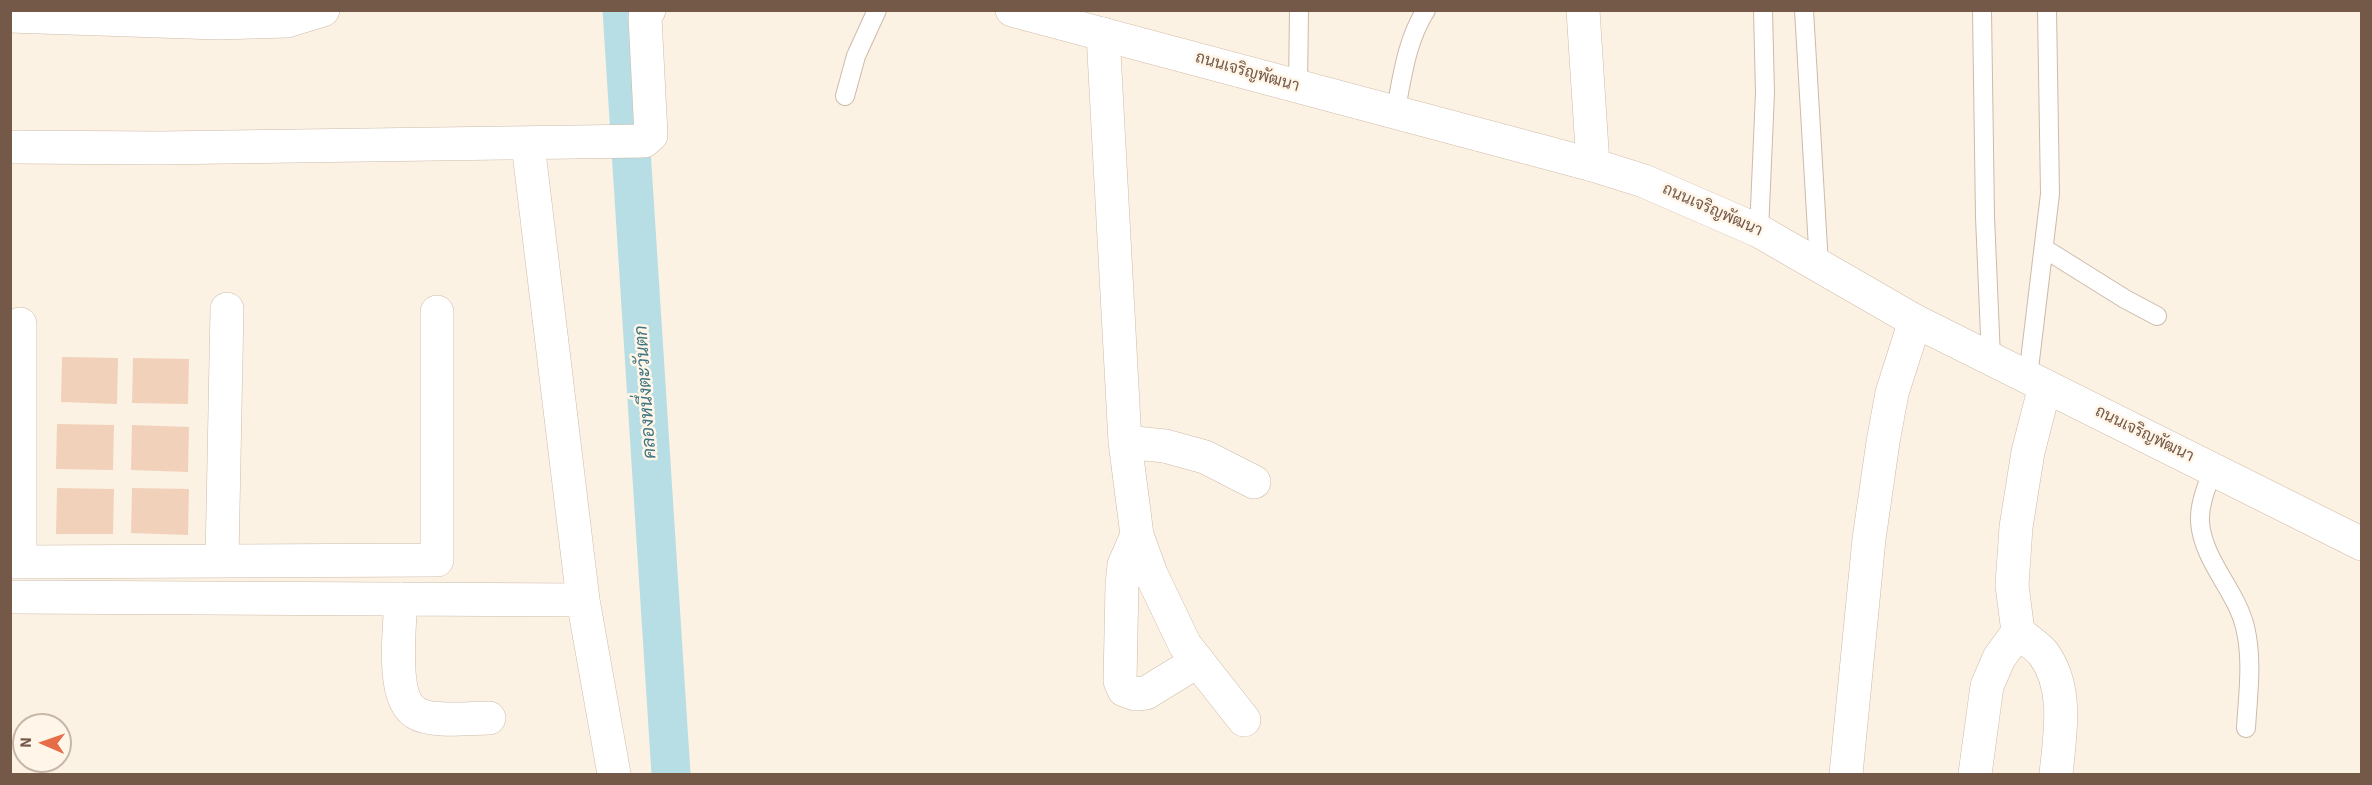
<!DOCTYPE html>
<meta charset="utf-8">
<style>
body{margin:0}
#map{position:relative;width:2372px;height:785px;overflow:hidden;background:#fcf2e3;font-family:"Source Sans 3",sans-serif}
canvas{display:block}
.frame{position:absolute;inset:0;border:12px solid #745949;pointer-events:none}
.north{position:absolute;left:12px;top:713px;width:60px;height:60px;box-sizing:border-box;background:#fff6e9;border:2px solid #c7b7a9;border-radius:50%;rotate:272deg;font-size:16px;font-weight:700;line-height:24px;text-align:center;color:#745949}
.north::after{content:'';display:block;margin:auto;width:21px;height:27px;background:#e66d47;clip-path:polygon(50% 0,100% 100%,50% 72%,0 100%)}
</style>
<div id="map">
<canvas width="2372" height="785"></canvas>
<div class="frame"></div>
<div class="north">N</div>
</div>
<script>
const c = document.querySelector('canvas').getContext('2d');
c.lineJoin = 'round';
function strokePath(path, color, width, dash) {
  c.strokeStyle = color;
  c.lineWidth = width;
  c.lineCap = dash ? 'butt' : 'round';
  c.setLineDash(dash || []);
  c.stroke(path);
}
function fillPath(path, color) {
  c.fillStyle = color;
  c.fill(path, 'evenodd');
}
function write(font, color, halo, rows, align = 'center') {
  c.font = font + ' "Source Sans 3",Sarabun,sans-serif';
  c.lineWidth = 5;
  c.setLineDash([]);
  c.textBaseline = 'middle';
  c.strokeStyle = halo;
  c.fillStyle = color;
  for (const [text, x, y, turn = 0] of rows) {
    c.save();
    c.translate(x, y);
    c.rotate((+turn || 0) * Math.PI / 180);
    c.textAlign = isNaN(turn) ? turn : align;
    if (halo) c.strokeText(text, 0, 0);
    c.fillText(text, 0, 0);
    c.restore();
  }
}
strokePath(new Path2D(`
 M622 10 671 774`), '#b7dee5', 39);
fillPath(new Path2D(`
 M62 357 118 358 117 404 61 402Z
 M133 358 189 359 188 404 132 403Z
 M57 424 114 425 113 470 56 469Z
 M132 425 189 427 188 472 131 470Z
 M57 488 114 489 113 534H56Z
 M132 488 189 489 188 535 131 533Z`), '#f1d1ba');
const lane = new Path2D(`
 M1804 10 1819 265
 M1982 10 1985 217 1991 358
 M1298 87 1299 10
 M845 96 856 56 877 10
 M1395 114C1402 79 1406 41 1426 10
 M1759 231 1765 93 1763 10
 M2045 249 2125 299 2157 316
 M2028 377 2050 194 2047 10
 M2213 469C2207 486 2199 504 2200 522 2203 561 2236 590 2245 627 2253 660 2248 694 2246 728`);
const street = new Path2D(`
 M1583 10 1593 165
 M10 16 218 23 287 21 323 10
 M1103 34 1125 442 1137 535 1151 574 1185 645 1244 720
 M528 144 583 600 614 774
 M10 147 159 148 644 141 651 135 645 17 649 10
 M2045 386 2028 452 2016 527 2012 585 2018 632C2026 639 2036 645 2043 653 2069 688 2060 734 2056 774
 M1125 442 1165 446 1205 457 1254 482
 M1137 535 1124 565 1122 585 1120 681 1124 690 1136 694 1146 693 1198 661
 M222 560 227 309
 M10 562H20V324
 M20 562 437 560V312
 M10 597 583 600
 M401 599C400 626 390 698 416 713 432 723 470 718 489 718
 M1846 774 1869 539 1883 442 1892 393 1915 321
 M1975 774 1987 686 1999 658 2018 632`);
const secondary = new Path2D(`
 M1012 10 1593 165 1644 181 1759 231 1915 321 2362 544`);
strokePath(lane, '#cdbaa9', 20);
strokePath(street, '#cdbaa9', 34);
strokePath(secondary, '#d2bca9', 34);
strokePath(lane, '#fff', 18);
strokePath(street, '#fff', 33);
strokePath(secondary, '#fff', 33);
write('16px', '#745949', '#fff6e9', [
 ["ถนนเจริญพัฒนา",1247,73,16],
 ["ถนนเจริญพัฒนา",1712,211,24],
 ["ถนนเจริญพัฒนา",2144,435,26]
]);
write('italic 18px', '#3f7580', '#fff6e9', [
 ["คลองหนึ่งตะวันตก",647,392,-94]
]);
</script>
